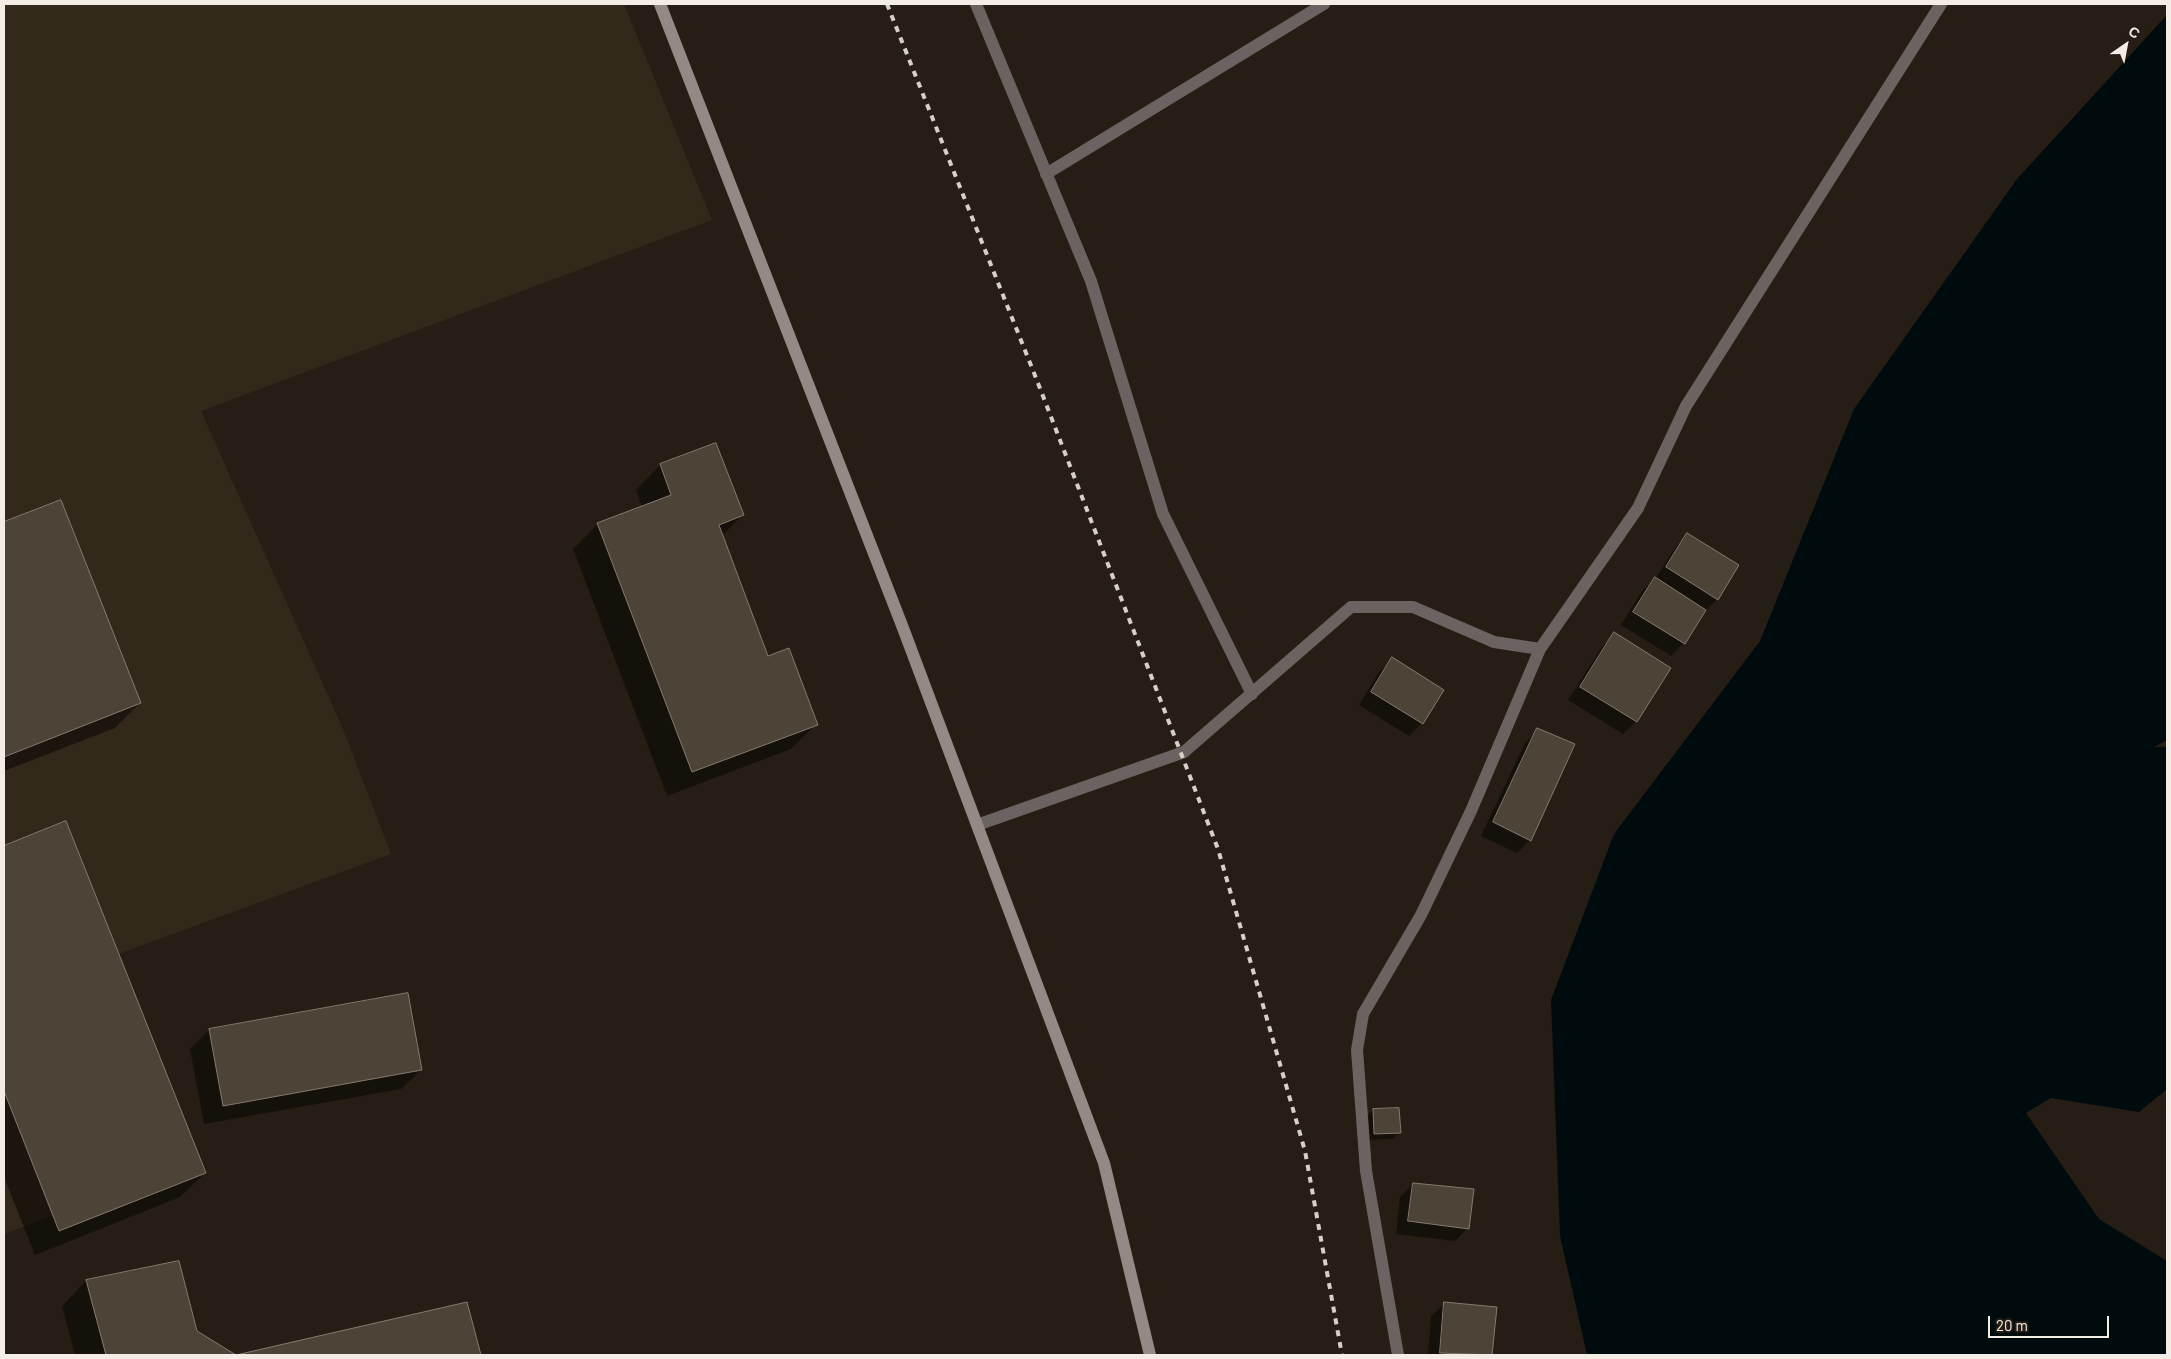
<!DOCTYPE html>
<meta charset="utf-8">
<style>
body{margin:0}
#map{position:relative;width:2171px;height:1359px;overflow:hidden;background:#261e14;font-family:Barlow,sans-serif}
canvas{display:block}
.frame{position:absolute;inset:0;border:5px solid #f3ede6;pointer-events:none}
.north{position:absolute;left:2101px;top:20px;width:50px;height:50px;-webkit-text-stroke:4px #261e14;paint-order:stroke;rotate:33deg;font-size:14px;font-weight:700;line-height:20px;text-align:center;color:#f3ede6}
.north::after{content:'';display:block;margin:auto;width:18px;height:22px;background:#f3ede6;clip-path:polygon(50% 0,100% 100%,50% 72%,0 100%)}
.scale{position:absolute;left:1988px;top:1316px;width:121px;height:22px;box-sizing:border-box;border:2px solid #f3ede6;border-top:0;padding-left:6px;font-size:15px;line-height:18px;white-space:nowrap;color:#f3ede6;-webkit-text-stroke:4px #261e14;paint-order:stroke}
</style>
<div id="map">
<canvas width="2171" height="1359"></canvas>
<div class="frame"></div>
<div class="north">С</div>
<div class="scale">20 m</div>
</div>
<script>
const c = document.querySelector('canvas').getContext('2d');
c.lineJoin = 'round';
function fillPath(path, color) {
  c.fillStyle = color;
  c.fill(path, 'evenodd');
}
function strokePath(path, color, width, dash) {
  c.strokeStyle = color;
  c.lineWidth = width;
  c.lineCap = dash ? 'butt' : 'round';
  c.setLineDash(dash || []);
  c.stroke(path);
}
fillPath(new Path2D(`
 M4 4H624L712 220 201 411 343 729 391 854 110 957 192 1164 4 1234Z`), '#33291a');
fillPath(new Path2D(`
 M2166 16H2167V740L2154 747H2167V1089L2139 1112 2051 1098 2026 1113 2099 1219 2167 1261V1355H1587L1560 1236 1551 1000 1614 834 1760 641 1854 409 2017 179Z`), '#000b0d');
fillPath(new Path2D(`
 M715 444 742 515 722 536 767 658 816 724 791 749 667 796 573 549 598 524 642 507 636 490 660 465Z
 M60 501 140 703 115 728 4 771V523Z
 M1688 535 1717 599 1704 612 1684 643 1671 656 1621 625 1642 591 1655 579 1675 548Z
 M1614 634 1636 721 1623 734 1568 700 1602 647Z
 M1392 659 1422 723 1409 736 1359 705 1379 672Z
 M1538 730 1530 840 1517 853 1481 836 1525 743Z
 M65 823 205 1173 180 1197 35 1255 4 1177V847Z
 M209 1030 421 1070 401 1089 204 1124 190 1049Z
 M1373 1110 1399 1132 1393 1139 1368 1140 1367 1117Z
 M1413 1184 1468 1228 1455 1241 1396 1234 1400 1197Z
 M178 1262 196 1332 234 1355H75L62 1306 86 1281Z
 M466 1304 480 1355H240Z
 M1444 1304 1495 1308 1491 1355H1428L1431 1316Z`), '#0007');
const building = new Path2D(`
 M716 443 744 515 719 525 768 656 789 648 818 725 692 772 597 523 671 495 660 464Z
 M61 500 141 703 4 757V522Z
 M1687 533 1739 565 1718 600 1666 567Z
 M1655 577 1706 610 1685 644 1633 612Z
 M1614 632 1671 668 1637 722 1580 687Z
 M1392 657 1444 690 1423 724 1371 692Z
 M1537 728 1575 744 1531 841 1493 822Z
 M66 821 206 1173 59 1231 4 1091V846Z
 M408 993 422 1070 223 1106 209 1029Z
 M1399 1108 1401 1133 1374 1134 1373 1109Z
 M1413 1183 1474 1189 1469 1229 1408 1221Z
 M179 1261 197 1331 236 1355 467 1302 481 1355H106L86 1280Z
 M1444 1302 1497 1307 1492 1355 1440 1353Z`);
fillPath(building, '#4d4438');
strokePath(building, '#857a6e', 1);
strokePath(new Path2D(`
 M976 4 1091 281 1163 514 1252 694
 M1046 174 1324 4
 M977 825 1184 752 1351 607H1413L1494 642 1540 649
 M1398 1355 1366 1171 1357 1050 1363 1014 1421 915 1471 811 1540 649 1638 508 1686 406 1941 4`), '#6a6361', 12);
strokePath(new Path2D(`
 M660 4 903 628 1104 1163 1150 1355`), '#958987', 12);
strokePath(new Path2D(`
 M887 4 1036 378 1218 849 1305 1151 1342 1355`), '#d7d0c9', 4, [6, 6]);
</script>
